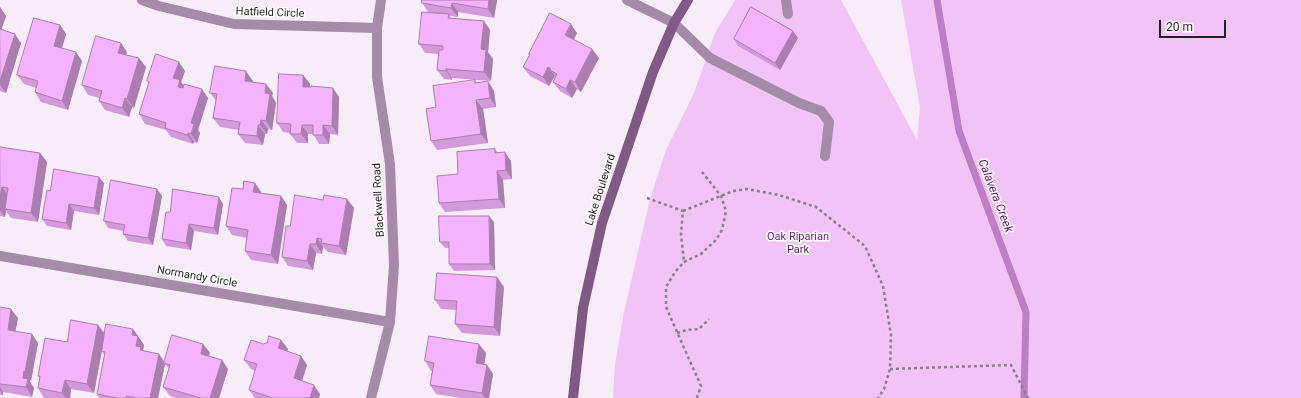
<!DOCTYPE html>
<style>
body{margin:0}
#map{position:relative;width:1301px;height:398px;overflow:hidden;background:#f9ecfa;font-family:Roboto,sans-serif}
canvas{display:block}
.scale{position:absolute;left:1159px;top:20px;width:67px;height:18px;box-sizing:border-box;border:2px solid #241f24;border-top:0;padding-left:5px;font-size:12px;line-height:14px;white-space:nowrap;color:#241f24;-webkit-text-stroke:3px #fff;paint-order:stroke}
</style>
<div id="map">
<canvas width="1301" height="398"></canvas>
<div class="scale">20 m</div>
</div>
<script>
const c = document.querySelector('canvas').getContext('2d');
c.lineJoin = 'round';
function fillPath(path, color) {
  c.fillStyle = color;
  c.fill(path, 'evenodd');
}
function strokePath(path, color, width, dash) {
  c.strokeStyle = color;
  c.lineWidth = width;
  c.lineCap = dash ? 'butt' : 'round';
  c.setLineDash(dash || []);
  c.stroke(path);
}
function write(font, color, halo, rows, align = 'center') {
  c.font = font + ' Roboto,sans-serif';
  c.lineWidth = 3;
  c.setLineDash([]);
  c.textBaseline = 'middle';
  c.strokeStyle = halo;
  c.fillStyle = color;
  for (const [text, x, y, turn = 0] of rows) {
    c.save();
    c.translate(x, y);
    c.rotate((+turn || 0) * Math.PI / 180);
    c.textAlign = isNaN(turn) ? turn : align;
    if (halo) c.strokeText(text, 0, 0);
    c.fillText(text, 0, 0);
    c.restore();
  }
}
fillPath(new Path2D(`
 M735 0H841L917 140 920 107 901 0H1301V398H613L615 364 624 312 650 199 666 150 694 93 715 33Z`), '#f1c3f7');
strokePath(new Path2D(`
 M937 0 959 131 1026 312 1024 398`), '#bc7ec5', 7);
strokePath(new Path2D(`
 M647 198 683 211 681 234 684 262
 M683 211 733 191 747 189 779 195 816 207 865 246 883 286 891 335 890 369 884 389 878 398
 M677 333 687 330 699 329 709 319
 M890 369 1011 365 1028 398
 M697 398 701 386 666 307V287L675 272 684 262 701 254 716 240 722 230 726 211 721 196 702 172`), '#8a818a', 2.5, [3, 3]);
strokePath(new Path2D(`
 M786 0 788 14
 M674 23 710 58 799 103 821 111 829 122 825 156`), '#a68aa9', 10);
strokePath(new Path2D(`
 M142 0 159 6 234 24 377 28
 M627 0 674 23
 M0 256 390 322
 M371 398 390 322 394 265 390 164 377 77V28L381 0`), '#a68aa9', 10);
strokePath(new Path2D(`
 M573 398 583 308 602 223 653 72 674 23 688 0`), '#815986', 10);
fillPath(new Path2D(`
 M422 0H497L494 18 458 12V17L450 16 451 18 484 21 490 30 488 52 493 59 491 81 452 78V80L444 79 437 70 439 54 425 53 419 44 433 13 428 12 422 3Z
 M0 7 6 16 1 29 21 43 6 93 0 91Z
 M60 25 66 34 62 48 82 61 68 110 41 102 35 92 36 88 24 84 17 75Z
 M577 33 574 40 599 58 581 92 577 89 572 98 560 91 553 82 555 77V76L549 86 530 76 523 67 530 55 529 54Z
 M798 38 780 70 738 46 734 39Z
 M127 52 126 55 146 67 134 108 132 107 129 117 105 110 99 101 100 98 88 95 82 85Z
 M185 71 181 82 184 86 208 98 198 130 200 133 197 143 194 142 193 144 171 137 166 130 145 124 139 114 149 83 147 81Z
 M303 75 310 84V87L339 97 338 135 330 134 329 144H319L313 134H308V143H297L290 134V133L283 132 277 123Z
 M475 80 477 83 494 91 496 107 483 109 488 143 437 150 431 141 436 107Z
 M253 81V82L273 93 272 96 276 103 272 130 268 129 267 134H265L263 145 245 143 238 134 239 130 220 127 213 118 216 101 210 93Z
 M0 147 40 153 47 162 38 222 11 218 6 211 5 217 0 216Z
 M495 149 498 153 511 161 512 179 503 180 505 208 445 212 439 203 458 174Z
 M104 183 99 215 74 211 71 230 47 226 42 219 50 191Z
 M255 183 261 192V193L281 196 287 205 278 264 251 260 245 251 247 238 232 235 226 226 243 189Z
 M157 189 162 196 153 245 128 241 123 234 124 231 108 228 104 221Z
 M347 199 354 208 346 255 328 252 323 247 322 254 316 253 313 270 288 266 282 257 290 226 323 200Z
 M223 204 218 235 194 231 191 250 166 246 162 239 170 212Z
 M494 222 495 270 454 271 449 264V248H445L440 242Z
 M504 287 500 336 462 333 455 324 456 310 441 309 435 300Z
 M0 307 18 318 15 331 38 343 31 381 30 380V382L34 388 32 397 3 392V395H0Z
 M98 325 105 334 94 393 71 389 70 398H44L38 388 40 378 38 376 67 342Z
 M133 329 144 345 143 350 144 351 159 354 164 362 203 344 210 353 209 356 222 360 228 369 219 398H176L170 396 163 387 169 369 165 364 158 398H99L97 394 104 355 102 351Z
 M281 340 288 349 287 351 301 356 307 365 302 381 320 394 319 398H255L249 390 255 371 251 369 244 360 264 344Z
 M486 353 484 365H487L493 374 489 398H461L436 394 430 385 432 371H431L425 361Z`), '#d29ada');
fillPath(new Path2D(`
 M489 0H497L494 18 488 9Z
 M452 3 458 12V17L451 8Z
 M0 7 6 16 0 34Z
 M484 21 490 30 488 52 493 59 491 81 484 72 481 49Z
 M571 24 577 33 571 44 565 35Z
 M60 25 66 34 60 55 54 46Z
 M793 31 798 38 780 70 775 63Z
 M15 34 21 43 6 93 0 85V81Z
 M121 43 127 52 124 62 118 53Z
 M592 49 599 58 581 92 575 82Z
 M76 52 82 61 68 110 62 101Z
 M139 58 146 67 134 108 127 99Z
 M179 62 185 71 181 82 186 90 178 87 173 78Z
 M548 67 555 76 549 86 543 77Z
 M446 69 452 78V80L446 71Z
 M246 71 253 81 251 90 245 81Z
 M303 75 310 84 309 96 303 87Z
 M570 80 577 89 572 98 566 89Z
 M488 81 494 91 496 107 490 98Z
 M266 84 273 93 272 96 276 103 272 130 266 121 265 93Z
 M333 88 339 97 338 135 332 126Z
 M202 89 208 98 198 130 200 133 197 143 191 134V123Z
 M125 98 132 107 129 117 122 108Z
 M476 100 483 109 488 143 481 134Z
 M261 120 268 129 267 134 260 125Z
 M258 125 265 134 263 145 257 136Z
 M302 125 308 134V143L301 134Z
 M323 125 330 134 329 144 323 135Z
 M188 133 194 142 193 144 187 135Z
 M505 152 511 161 512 179 506 170Z
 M40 153 47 162 38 222 31 213Z
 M497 171 503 180 505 208 499 199Z
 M99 177 104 183 99 215 94 208Z
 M255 183 261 192 260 201 253 192Z
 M2 187 8 196 5 209 6 211 5 217 0 210V198Z
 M157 189 162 196 153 245 148 238Z
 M281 196 287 205 278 264 271 255Z
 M219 197 223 204 218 235 214 228Z
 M347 199 354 208 346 255 339 246Z
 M69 204 74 211 71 230 66 223Z
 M489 216 494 222 495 270 490 264Z
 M189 224 194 231 191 250 186 243Z
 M317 238 323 247 322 254 316 244Z
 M310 244 316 253 313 270 307 261Z
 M497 277 504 287 500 336 494 327Z
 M11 309 18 318 14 339 8 330Z
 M98 325 105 334 94 393 87 384Z
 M133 329 144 345 143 350 148 356 136 346 132 335Z
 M32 334 38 343 31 381 25 372Z
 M281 340 288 349 285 357 278 348Z
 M203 344 210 353 207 363 201 354Z
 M479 344 486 353 483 372 476 363Z
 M159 354 165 363H164L165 364 158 398H150Z
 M301 356 307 365 300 387 294 378Z
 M222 360 228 369 219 398H210Z
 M487 365 493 374 489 398H485L482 393Z
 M24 371 30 380V382L34 388 32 397 26 387 23 378Z
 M65 380 71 389 70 398H66L62 393Z
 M314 385 320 394 319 398H310Z
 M0 387 3 392V395L0 391Z`), '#ab7db1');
const building = new Path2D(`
 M422 0H489L488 9 452 3 451 8 422 3Z
 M751 7 793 31 775 63 734 39Z
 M422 12 449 14 448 18 484 21 481 49 486 50 484 72 446 69V71L437 70 439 50H443V46L419 44Z
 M550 13 571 24 565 35 592 49 575 82 570 80 566 89 553 82 557 74 550 70 551 69 548 67 543 77 523 67 530 54H529Z
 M34 18 60 25 54 46 76 52 62 101 35 92 38 81 17 75Z
 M0 29 15 34 0 81Z
 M96 36 121 43 118 53 139 58 127 99 125 98 122 108 99 101 102 91 82 85Z
 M156 54 179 62 173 78 180 80 178 87 183 88 184 84 202 89 191 123 194 124 191 134 188 133 187 135 165 128 166 123 139 114 149 82 147 81Z
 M215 66 246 71 245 81 266 84 265 93 270 94 266 121 261 120 260 125H258L257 136 238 134 240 122 213 118 217 94 210 93Z
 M279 74 303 75V87H311V86L333 88 332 126 323 125V135H313V125H302L301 134H290L291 124 277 123Z
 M475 80V83L488 81 490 98 476 100 481 134 431 141 426 109 436 107 433 86Z
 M0 147 40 153 31 213 5 209 8 188 2 187 0 198Z
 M495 149V153L505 152 506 170 497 171 499 199 439 203 437 176 458 174 457 152Z
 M54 169 99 177 94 208 69 204 66 223 42 219 47 190 50 191Z
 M111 180 157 189 148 238 123 234 125 225 104 221Z
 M244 181 255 183 253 192 281 196 271 255 245 251 248 230 226 226 232 188 243 189Z
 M173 189 219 197 214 228 189 224 186 243 162 239 166 212H170Z
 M295 195 323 200 324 195 347 199 339 246 321 243 322 239 317 238 316 244H310L307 261 282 257 286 226H290Z
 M439 216H489L490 264H449V242H440Z
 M437 273 497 277 494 327 455 324 457 301 435 300Z
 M0 307 11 309 8 330 32 334 25 372 24 371 23 378 28 379 26 387 0 384Z
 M71 320 98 325 87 384 65 380 62 393 38 388 40 376H38L45 338 67 342Z
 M106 324 133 329 132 335 138 336 136 346 141 347 140 350 159 354 150 398H137L127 396 126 398H117L97 394 105 352 102 351Z
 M172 335 203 344 201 354 222 360 210 398H201L163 387 170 365 164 363Z
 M269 336 281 340 278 348 301 356 294 378 314 385 310 398H273L249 390 257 364 244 360 251 340 264 344 265 343H267Z
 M429 336 479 344 476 363 487 365 482 393 430 385 434 363 425 361Z`);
fillPath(building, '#f4b3fd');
strokePath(building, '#ab7db1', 1);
write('11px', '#241f24', '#fff', [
 ["Hatfield Circle",270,13,2],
 ["Lake Boulevard",601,190,-72],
 ["Blackwell Road",379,200,-93],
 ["Normandy Circle",197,277,10]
]);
write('11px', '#64186f', '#fff', [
 ["Oak Riparian",798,237],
 ["Park",798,250]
]);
write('italic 12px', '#63166e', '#fff', [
 ["Calavera Creek",995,196,69]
]);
</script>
